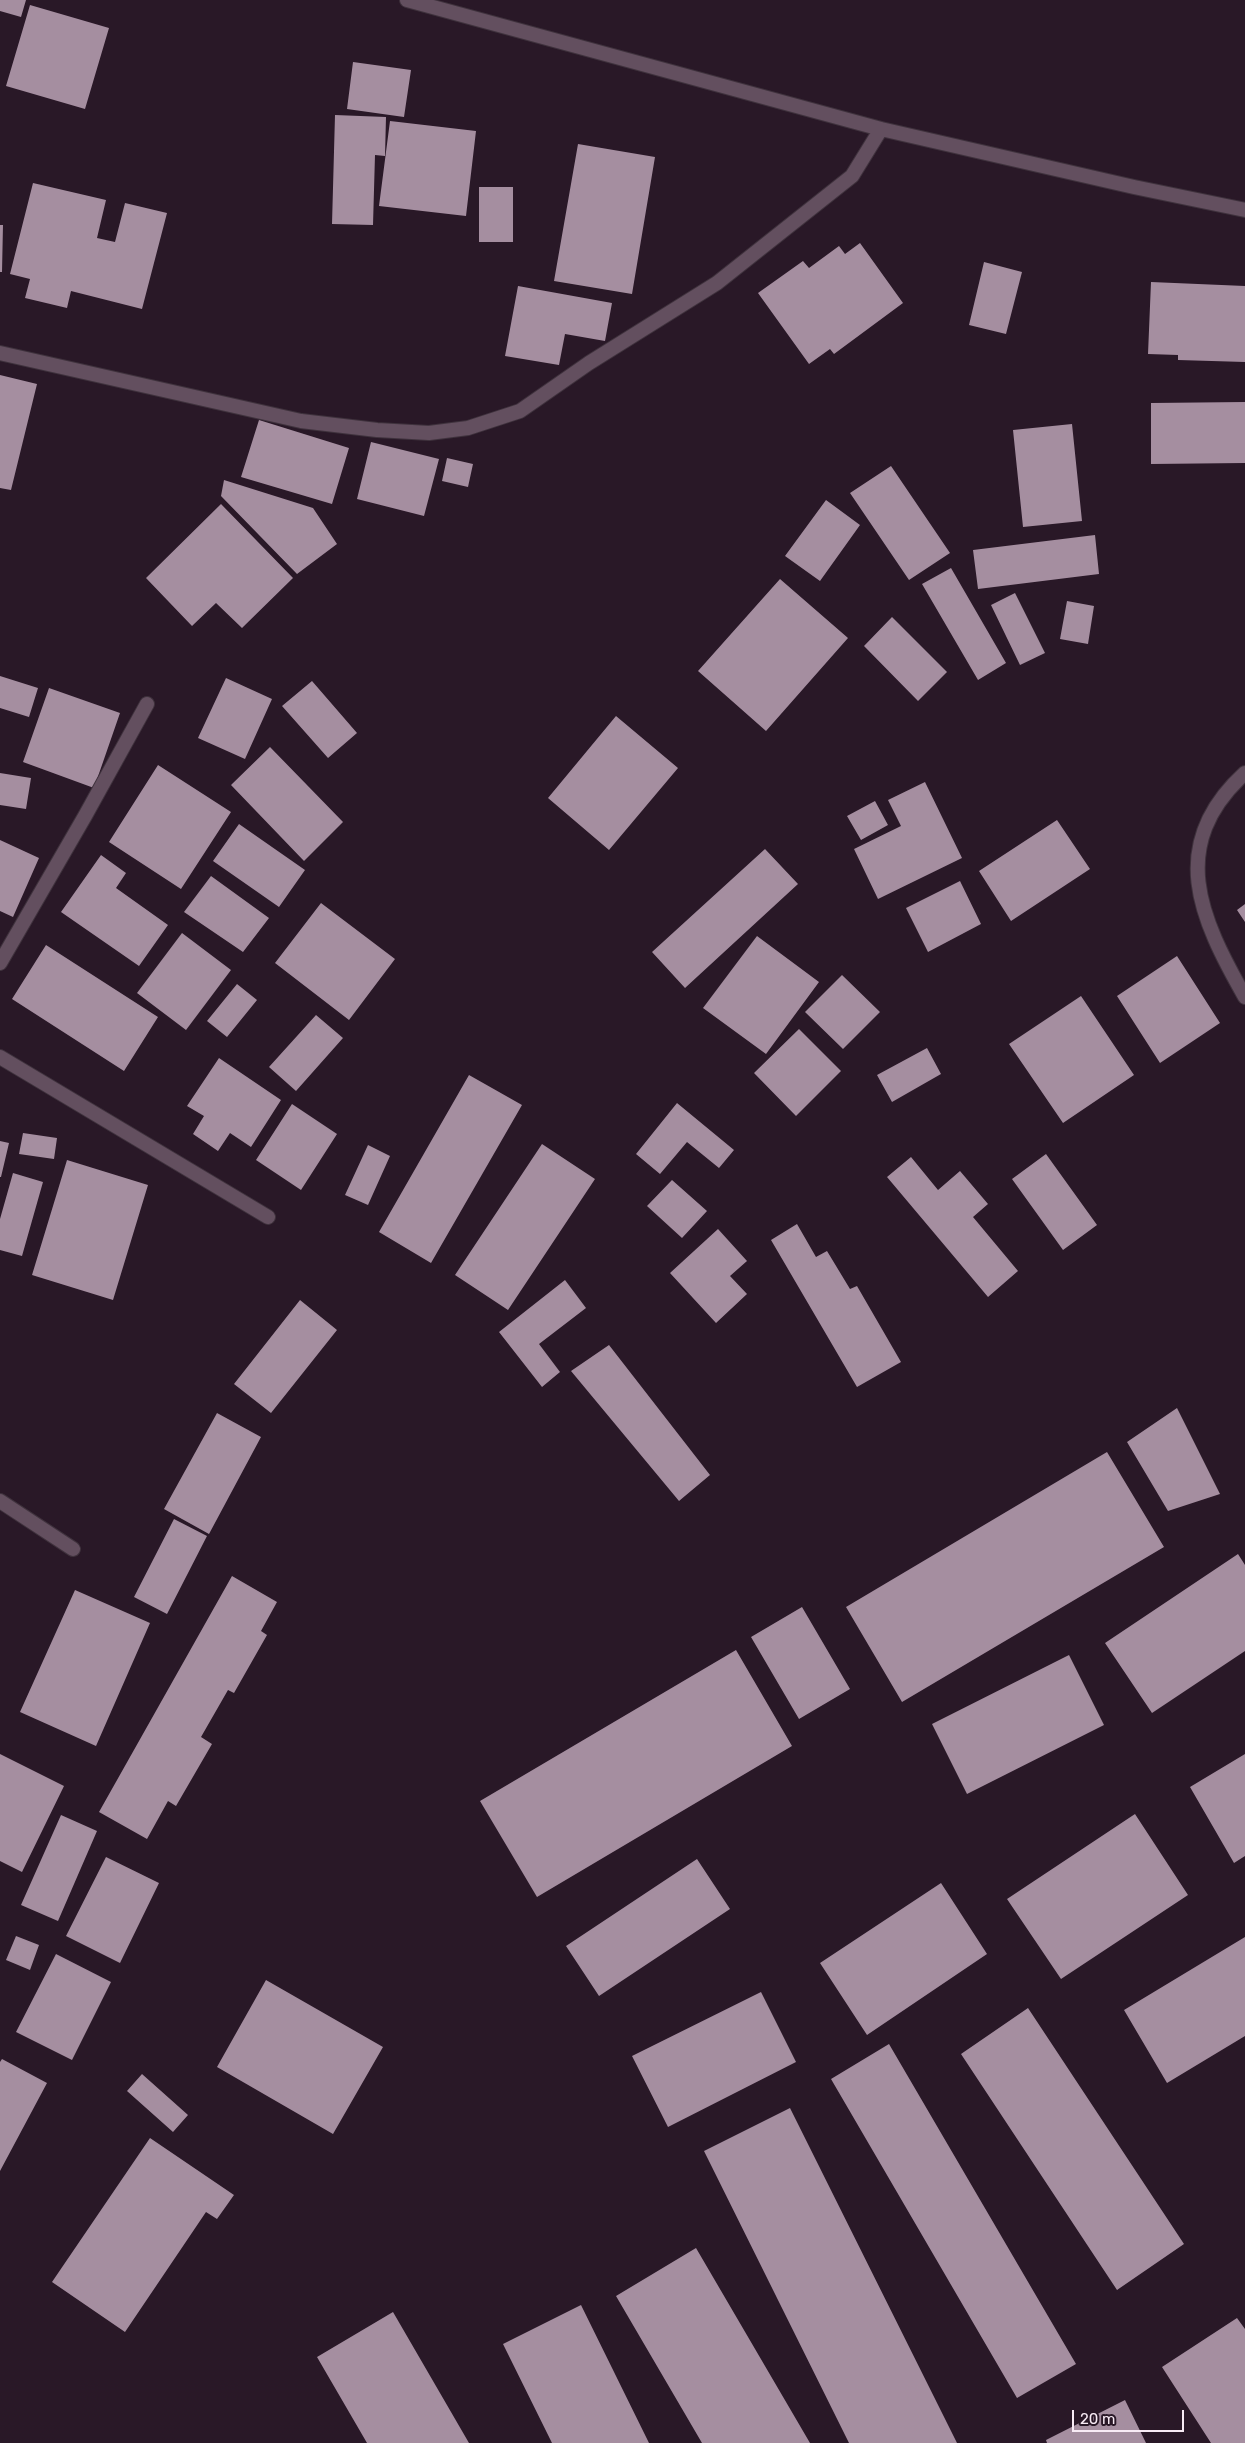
<!DOCTYPE html>
<style>
body{margin:0}
#map{position:relative;width:1245px;height:2443px;overflow:hidden;background:#291827;font-family:Rubik,sans-serif}
canvas{display:block}
.scale{position:absolute;left:1072px;top:2410px;width:112px;height:22px;box-sizing:border-box;border:2px solid #f8ebf5;border-top:0;padding-left:6px;font-size:15px;line-height:18px;white-space:nowrap;color:#f8ebf5;-webkit-text-stroke:4px #291827;paint-order:stroke}
</style>
<div id="map">
<canvas width="1245" height="2443"></canvas>
<div class="scale">20 m</div>
</div>
<script>
const c = document.querySelector('canvas').getContext('2d');
c.lineJoin = 'round';
function fillPath(path, color) {
  c.fillStyle = color;
  c.fill(path, 'evenodd');
}
function strokePath(path, color, width, dash) {
  c.strokeStyle = color;
  c.lineWidth = width;
  c.lineCap = dash ? 'butt' : 'round';
  c.setLineDash(dash || []);
  c.stroke(path);
}
fillPath(new Path2D(`
 M0 0H26L21 17 0 11Z
 M30 5 109 28 85 109 6 86Z
 M353 62 411 70 404 117 347 109Z
 M335 115 386 117 385 156 375 155 373 225 332 224Z
 M390 121 476 131 466 216 379 206Z
 M578 144 655 157 632 294 554 281Z
 M33 183 106 200 97 238 115 242 125 203 167 213 142 309 71 291 67 308 25 298 30 279 10 274Z
 M479 187H513V242H479Z
 M0 225H3L2 272H0Z
 M860 243 903 303 834 354 830 349 809 364 758 293 803 261 809 268 839 246 845 254Z
 M984 262 1022 272 1006 334 969 325Z
 M1151 282 1245 286V362L1178 360V355L1148 354Z
 M518 286 612 303 605 341 565 334 559 365 505 356Z
 M0 375 37 384 11 490 0 488Z
 M1245 402V463L1151 464V403Z
 M259 420 349 448 332 504 241 477Z
 M1072 424 1082 521 1023 527 1013 430Z
 M371 442 439 459 424 516 357 499Z
 M447 458 473 464 468 487 442 481Z
 M891 466 950 553 909 580 850 493Z
 M224 480 313 508 337 544 297 574 221 496Z
 M826 500 860 525 820 581 785 556Z
 M221 504 293 578 242 628 216 603 192 626 146 578Z
 M1095 535 1099 574 978 589 973 550Z
 M951 568 1006 663 978 680 922 584Z
 M780 579 848 638 766 731 698 671Z
 M1015 593 1045 653 1020 665 991 605Z
 M1067 601 1094 606 1088 644 1060 639Z
 M892 617 947 672 918 701 864 646Z
 M0 676 38 688 29 717 0 708Z
 M226 678 272 699 245 759 198 738Z
 M312 681 357 733 328 758 282 706Z
 M49 688 120 713 94 788 23 762Z
 M616 716 678 768 609 850 548 798Z
 M270 747 343 822 304 861 231 785Z
 M158 765 231 812 181 889 109 842Z
 M0 773 31 778 26 809 0 805Z
 M925 782 962 858 878 899 854 849 901 826 888 800Z
 M875 801 888 825 861 840 847 816Z
 M1057 820 1090 869 1011 921 979 871Z
 M239 824 305 870 279 907 213 861Z
 M0 840 39 858 13 917 0 911Z
 M765 849 798 884 685 988 652 952Z
 M101 855 126 873 116 888 168 925 139 966 61 912Z
 M211 876 269 918 243 952 184 912Z
 M960 881 981 924 928 952 906 908Z
 M321 903 395 959 349 1020 275 963Z
 M1245 904V922L1237 910Z
 M182 933 231 970 186 1030 137 993Z
 M757 936 819 982 766 1054 703 1008Z
 M46 945 158 1017 124 1071 12 999Z
 M1177 956 1220 1023 1160 1063 1117 996Z
 M842 975 880 1012 843 1049 805 1012Z
 M237 984 257 1000 227 1037 207 1021Z
 M1081 996 1134 1075 1063 1123 1009 1044Z
 M316 1015 343 1038 296 1091 269 1067Z
 M799 1029 841 1071 796 1116 754 1073Z
 M927 1048 941 1074 892 1102 877 1075Z
 M219 1058 281 1100 251 1147 230 1133 218 1151 193 1134 204 1116 187 1106Z
 M469 1075 522 1105 431 1263 379 1232Z
 M677 1103 734 1150 719 1168 687 1142 660 1174 636 1154Z
 M292 1104 337 1134 301 1190 256 1160Z
 M23 1133 57 1138 54 1159 19 1154Z
 M0 1141 9 1143 1 1177H0Z
 M542 1144 595 1179 508 1310 455 1275Z
 M368 1145 390 1156 368 1205 345 1195Z
 M1046 1154 1097 1225 1063 1250 1012 1179Z
 M911 1157 938 1190 960 1171 988 1204 973 1217 1018 1271 988 1297 887 1177Z
 M67 1160 148 1185 113 1300 32 1275Z
 M13 1173 43 1182 22 1256 0 1250V1219Z
 M672 1180 707 1211 682 1238 647 1206Z
 M797 1224 816 1257 827 1251 850 1289 857 1286 901 1362 857 1387 771 1240Z
 M718 1229 747 1261 730 1276 747 1294 716 1323 670 1273Z
 M565 1280 586 1308 539 1344 560 1372 542 1387 499 1332Z
 M300 1300 337 1330 271 1413 234 1384Z
 M609 1345 710 1475 679 1501 571 1371Z
 M1177 1408 1220 1494 1168 1511 1127 1442Z
 M217 1413 261 1437 209 1534 164 1509Z
 M1107 1452 1164 1547 902 1702 846 1607Z
 M174 1519 207 1536 167 1614 134 1597Z
 M1238 1554 1245 1565V1651L1152 1713 1105 1643Z
 M232 1576 277 1602 261 1631 267 1635 234 1693 228 1690 201 1737 212 1744 176 1806 168 1801 147 1839 99 1812Z
 M75 1590 150 1623 96 1746 20 1712Z
 M802 1607 850 1689 799 1719 751 1637Z
 M736 1650 792 1746 537 1897 480 1801Z
 M1069 1655 1104 1725 967 1794 932 1724Z
 M0 1754 64 1786 22 1872 0 1861Z
 M1245 1754V1856L1234 1863 1190 1787Z
 M1135 1814 1188 1895 1061 1979 1007 1899Z
 M61 1815 97 1831 58 1921 21 1905Z
 M106 1857 159 1883 120 1963 66 1936Z
 M697 1859 730 1909 599 1996 566 1946Z
 M941 1883 987 1954 867 2035 820 1963Z
 M16 1936 39 1945 30 1970 6 1960Z
 M1245 1937V2036L1167 2083 1124 2010Z
 M56 1954 111 1982 72 2060 16 2032Z
 M266 1980 383 2047 333 2134 217 2067Z
 M761 1992 796 2062 668 2127 632 2056Z
 M1028 2008 1184 2244 1117 2290 961 2054Z
 M889 2044 1076 2364 1017 2398 831 2079Z
 M2 2059 47 2083 0 2171V2062Z
 M142 2074 188 2115 173 2132 127 2091Z
 M790 2108 957 2443H849L704 2151Z
 M150 2138 234 2195 217 2219 206 2212 125 2332 52 2282Z
 M696 2248 810 2443H702L616 2296Z
 M581 2305 649 2443H552L503 2344Z
 M393 2312 469 2443H367L317 2357Z
 M1237 2318 1245 2329V2443H1211L1162 2367Z
 M1125 2400 1146 2443H1047L1046 2440Z`), '#a58ea0');
const minor = new Path2D(`
 M407 0 881 129 1134 187 1245 210
 M0 353 301 421 377 430 429 433 468 428 520 411 589 363 717 283 852 176 881 129
 M1245 773C1166 845 1200 918 1245 997
 M0 963 85 816 147 704
 M0 1057 268 1217
 M0 1501 73 1549`);
strokePath(minor, '#3f323d', 16);
strokePath(minor, '#634f5f', 14);
</script>
